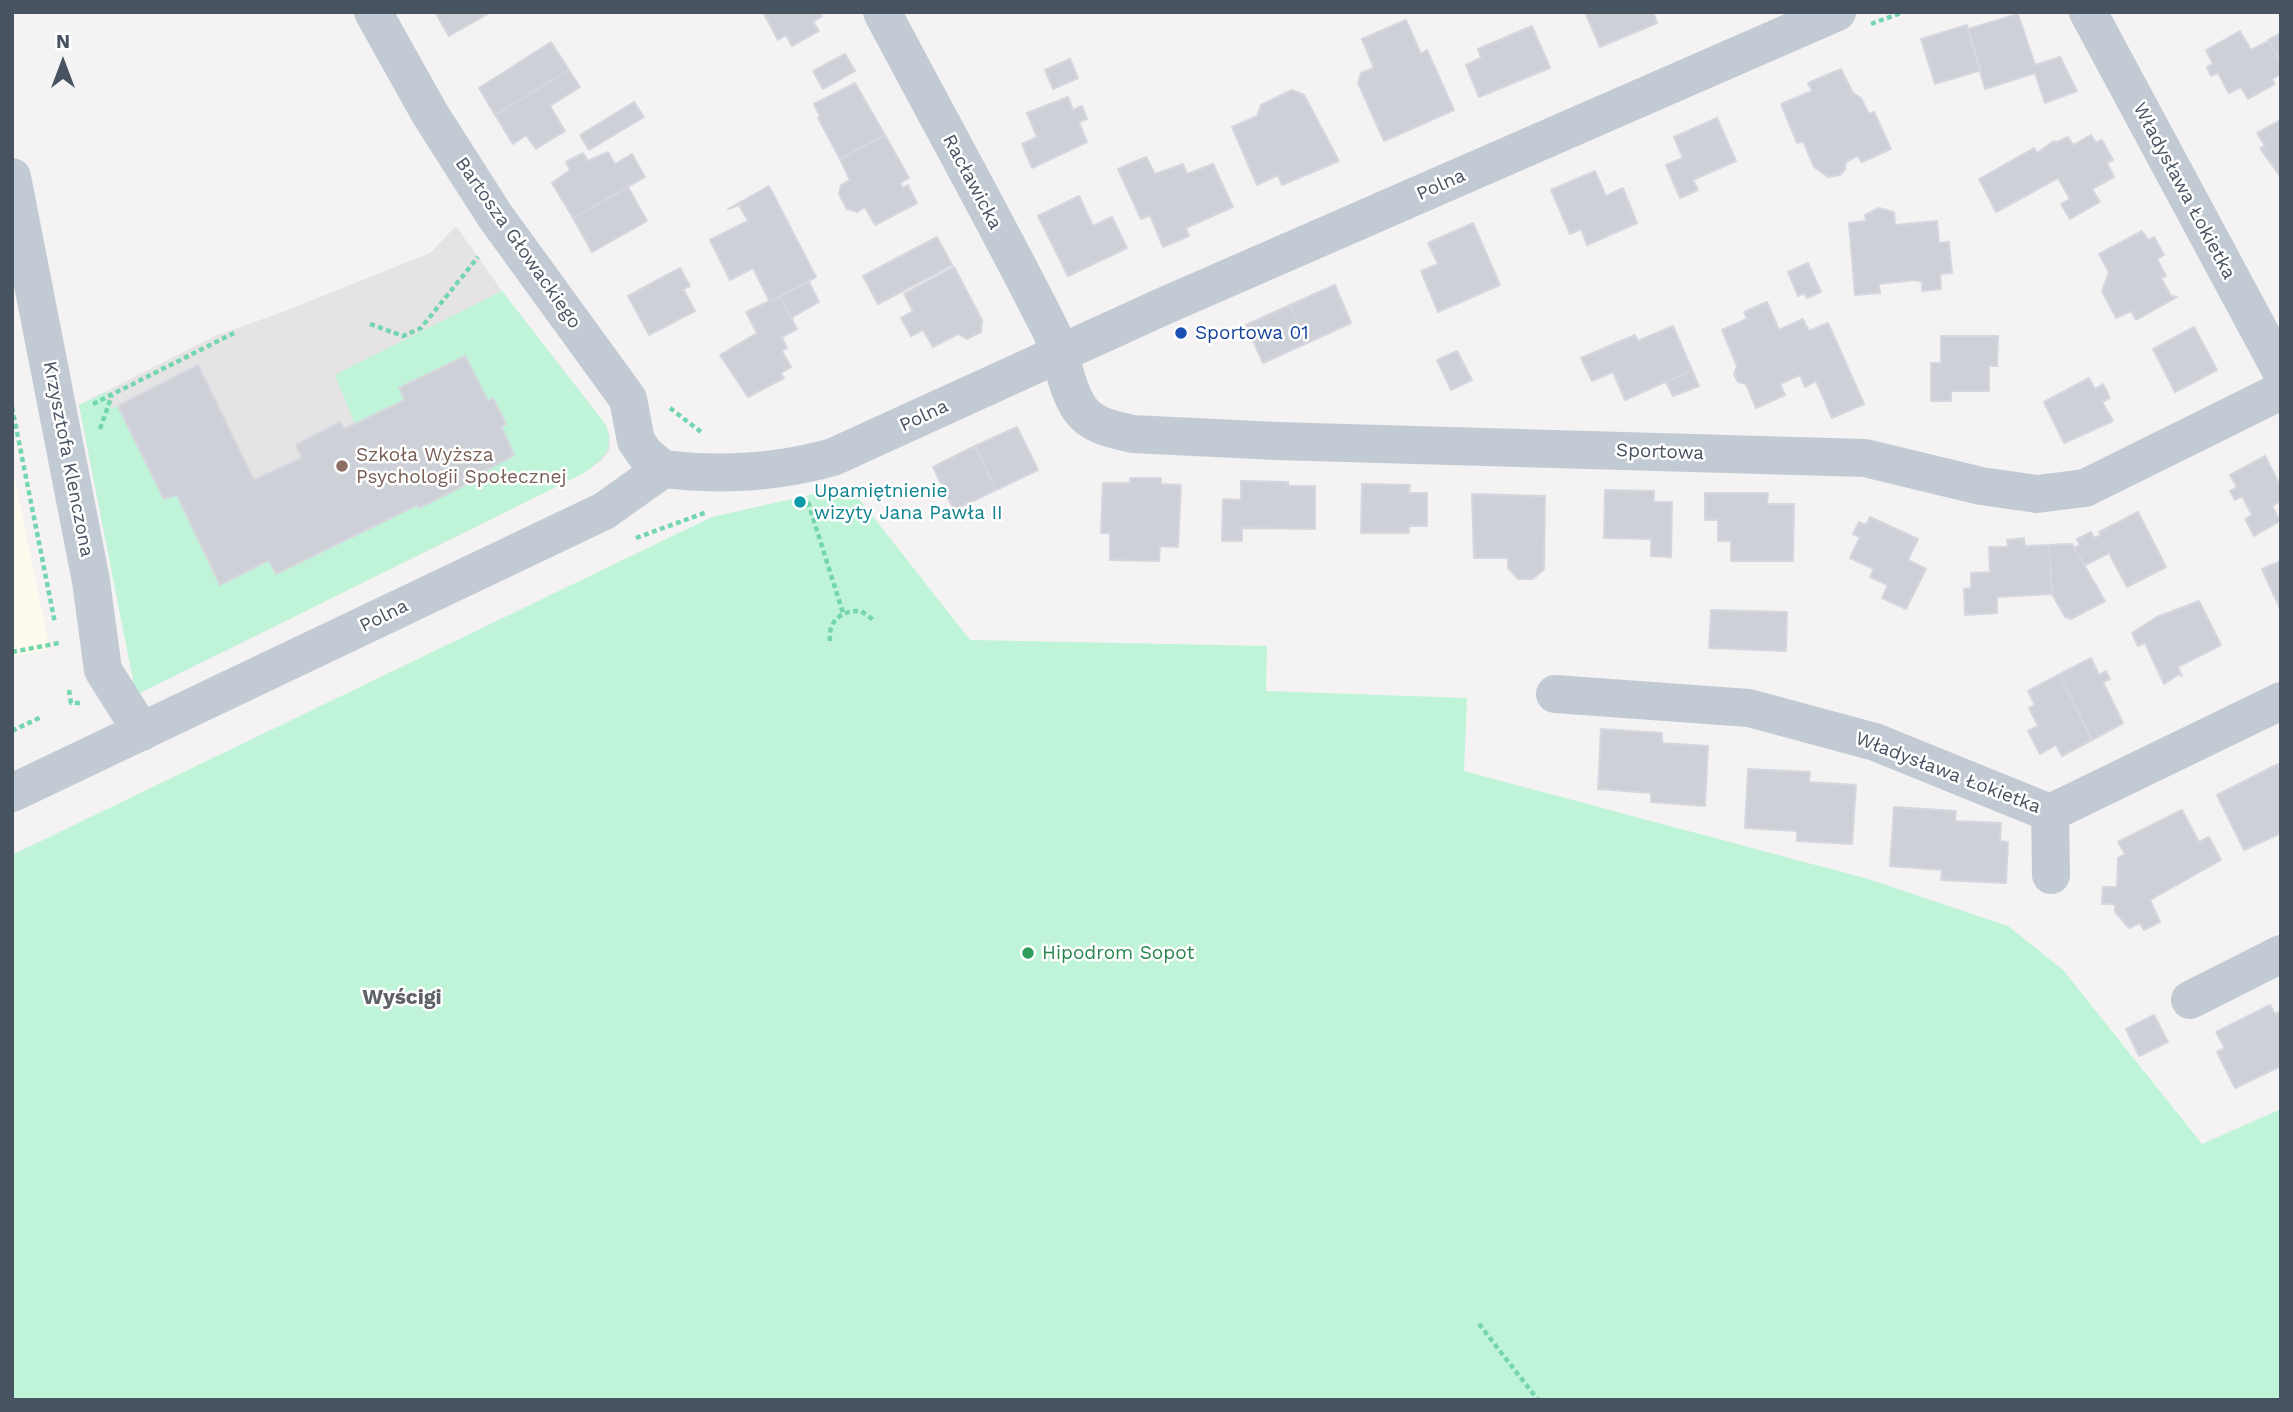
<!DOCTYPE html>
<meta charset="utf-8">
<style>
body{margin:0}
#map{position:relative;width:2293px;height:1412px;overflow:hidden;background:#f4f2f2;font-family:"Work Sans",sans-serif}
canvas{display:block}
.frame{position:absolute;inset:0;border:14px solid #485362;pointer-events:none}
.north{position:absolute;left:28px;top:28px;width:70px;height:70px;-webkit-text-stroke:5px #fff;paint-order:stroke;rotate:0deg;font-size:19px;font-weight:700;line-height:28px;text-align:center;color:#485362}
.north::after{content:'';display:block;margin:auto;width:24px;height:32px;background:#485362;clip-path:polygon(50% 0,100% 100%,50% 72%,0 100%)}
</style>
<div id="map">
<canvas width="2293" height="1412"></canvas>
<div class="frame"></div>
<div class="north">N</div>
</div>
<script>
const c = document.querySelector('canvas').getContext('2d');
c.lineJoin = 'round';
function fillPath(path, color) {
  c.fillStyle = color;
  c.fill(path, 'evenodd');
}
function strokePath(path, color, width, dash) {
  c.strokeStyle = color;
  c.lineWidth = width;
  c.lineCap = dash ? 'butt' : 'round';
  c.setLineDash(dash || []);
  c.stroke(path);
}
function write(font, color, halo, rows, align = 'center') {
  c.font = font + ' "Work Sans",sans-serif';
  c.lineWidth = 5;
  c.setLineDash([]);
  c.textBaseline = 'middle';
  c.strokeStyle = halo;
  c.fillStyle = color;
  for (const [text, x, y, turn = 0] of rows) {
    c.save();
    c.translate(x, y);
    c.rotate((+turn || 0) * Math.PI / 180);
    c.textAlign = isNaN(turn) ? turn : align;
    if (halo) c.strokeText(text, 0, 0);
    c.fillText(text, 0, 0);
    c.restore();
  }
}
fillPath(new Path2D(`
 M12 465 50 650 12 657Z`), '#fefaed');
fillPath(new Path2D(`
 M456 226 502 291 606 425 610 436V450L603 459 584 473 136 695 79 405 217 335 283 312 430 253Z`), '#e6e3e4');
fillPath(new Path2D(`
 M502 291 606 425C615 450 603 459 584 473L136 695 79 405 110 390 105 394 111 408 118 406 164 499 177 495 220 585 269 560 276 574 417 505 419 508 465 485 468 480 514 455 501 426 506 423 493 398 488 401 465 356 399 388 405 400 355 424 335 375Z
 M849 486 970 640 1267 646 1266 691 1467 698 1464 771 1868 879 2008 926 2063 970 2202 1144 2281 1109V1400H12V855L712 517Z`), '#bff4d8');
const building = new Path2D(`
 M435 12H491L449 36Z
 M763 12H820L822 16 813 22 819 31 792 46 786 35 778 40Z
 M1585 12H1653L1657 23 1600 47Z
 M2018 14 2035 65 2060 57 2077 91 2045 103 2035 73 1985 89 1968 29Z
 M1406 20 1421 54 1427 50 1454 110 1384 141 1358 83 1361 73 1374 68 1362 39Z
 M1967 25 1981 70 1935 84 1921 39Z
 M1532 26 1550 68 1479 97 1466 65 1481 58 1478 49Z
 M2240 31 2251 50 2269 41 2281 63V74L2272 79 2275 84 2248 99 2241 87 2229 93 2218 73 2211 76 2207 67 2213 64 2206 50Z
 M2281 33V63L2268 40Z
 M551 42 569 70 495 115 479 88Z
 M845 54 855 71 823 89 813 71Z
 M1070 59 1078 78 1053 89 1045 70Z
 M1841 69 1853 93 1861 98 1869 114 1874 112 1891 149 1862 162 1857 156 1846 162 1845 169 1840 175 1828 177 1814 167 1803 141 1797 143 1781 104 1812 91 1808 83Z
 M569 70 580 87 550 106 565 131 536 149 526 135 513 144 495 115Z
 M855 83 885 135 840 159 818 118 820 116 814 104Z
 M1292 90 1304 95 1339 161 1282 185 1278 175 1257 185 1232 127 1257 116 1261 105Z
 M1068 97 1073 110 1082 106 1087 119 1079 122 1087 142 1032 168 1022 144 1037 137 1027 113Z
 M634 102 644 117 589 150 580 135Z
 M1717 118 1736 161 1693 180 1698 190 1680 198 1666 165 1683 158 1674 137Z
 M2281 120V178L2260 148 2265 146 2257 133Z
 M885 135 909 178 900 183 903 188 908 185 917 203 875 225 865 207 857 212 847 209 839 194 841 185 850 180 840 159Z
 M2091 135 2096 143 2102 140 2113 160 2107 163 2114 177 2092 189 2100 202 2070 219 2061 204 2070 199 2058 178 1996 212 1979 179 2034 148 2037 153 2054 141 2055 143 2068 137 2073 145Z
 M608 152 615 164 632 154 645 177 573 218 552 183 570 170 566 162 583 153 588 161Z
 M1146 157 1155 174 1183 164 1187 174 1213 164 1233 207 1186 228 1189 236 1163 247 1150 215 1141 219 1118 169Z
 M1595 171 1606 196 1623 188 1637 223 1587 245 1581 229 1570 234 1551 190Z
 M769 186 816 277 773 300H769L753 268 730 280 710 240 748 221 739 205 728 209Z
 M628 187 647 221 592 252 573 218Z
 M1079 196 1093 226 1112 217 1127 248 1068 276 1038 216Z
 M1879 208 1894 212 1895 225 1937 221 1939 243 1949 242 1952 273 1940 274 1941 289 1922 291V282L1915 280 1879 284 1880 293 1855 295 1849 223 1866 221 1865 215Z
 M1473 223 1500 285 1438 312 1421 271 1438 264 1428 243Z
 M2142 231 2148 240 2154 237 2164 255 2157 259 2166 276 2161 278 2171 296 2177 297 2136 320 2131 311 2116 318 2102 291 2109 272 2099 254Z
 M937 237 952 265 878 304 863 276Z
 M1808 263 1821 292 1807 298 1804 293 1798 296 1788 272Z
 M954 267 982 320 981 332 967 339 958 334 933 347 923 330 911 336 901 318 913 311 904 294Z
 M680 268 690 286 683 289 695 311 649 335 628 296Z
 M809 282 819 302 791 318 780 296Z
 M1335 285 1351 323 1307 343 1290 305Z
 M780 296 797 329 782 337 787 348 782 351 791 367 781 373 784 378 748 397 720 355 757 333 746 312Z
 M1767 302 1779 330 1803 319 1809 331 1828 323 1864 404 1832 418 1816 381 1805 387 1800 375 1780 384 1785 395 1756 408 1746 384 1738 382 1734 374 1737 366 1722 330 1747 319 1744 312Z
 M1290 305 1307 343 1263 363 1246 325Z
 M1673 326 1692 370 1625 400 1613 372 1592 381 1581 358 1635 335 1638 341Z
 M2194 327 2217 370 2175 392 2153 349Z
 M1941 336H1998L1997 366H1989V391H1951V401H1931V363H1941Z
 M1457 351 1472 380 1451 390 1437 360Z
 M465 356 488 401 493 398 506 424 501 426 514 455 468 480 465 485 419 508 417 505 276 574 269 560 220 585 177 495 164 499 118 406 198 365 254 480 302 458 296 445 340 422 344 429 405 400 399 388Z
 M1692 370 1699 386 1673 396 1666 382Z
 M2089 378 2095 389 2103 384 2110 398 2102 402 2113 421 2064 443 2044 402Z
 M1017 427 1038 470 996 490 975 446Z
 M975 446 996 490 954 510 933 467Z
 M2265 456 2281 487V501L2272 506 2280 521 2254 536 2245 519 2252 515 2242 496 2235 500 2230 491 2237 487 2230 475Z
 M1130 478H1161V484L1181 485 1178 547 1160 546 1159 561 1110 560V533H1101L1103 483H1130Z
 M1241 481 1288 482V486H1315V529L1242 528V541H1222L1223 499 1241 500Z
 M1362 484 1410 485 1409 493H1427V526H1409V533H1361Z
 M1605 490 1654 491V502H1672L1671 557 1651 556V539L1604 538Z
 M1705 493H1768L1767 504H1794L1793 561H1731V541H1718V520H1705Z
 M1472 494 1545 496 1544 569 1533 579H1518L1508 568V558H1474Z
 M2138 512 2166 567 2127 587 2109 553 2085 565 2074 548 2080 545 2077 539 2091 532 2094 538 2100 535 2099 532Z
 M1870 517 1918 539 1908 560 1926 569 1906 609 1882 598 1888 585 1870 577 1874 569 1850 558 1860 537 1853 534 1859 522 1866 525Z
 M2024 538 2025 546 2049 545 2052 594 1997 597V613L1965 615 1964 589 1971 588V573L1990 572 1989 547H2008L2007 540Z
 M2067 544H2072L2105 601 2071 619 2065 617 2052 594 2049 545Z
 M2281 561V611L2262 569Z
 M2199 601 2221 645 2178 667 2182 676 2179 674 2164 684 2145 643 2138 646 2132 633 2157 617Z
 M1711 610 1787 612 1786 651 1709 648Z
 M2091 658 2099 675 2106 671 2110 679 2103 682 2123 723 2092 740 2060 674Z
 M2060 674 2092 740 2062 756 2056 745 2040 754 2028 731 2038 726 2029 708 2035 705 2028 691Z
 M1601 729 1662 733V743L1708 746 1705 806 1651 802V793L1598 789Z
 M2278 764 2281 771V833L2244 850 2217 795Z
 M1748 769 1810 772 1809 782 1856 785 1852 844 1797 841V831L1745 828Z
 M1894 807 1956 811 1955 821 2001 823 2000 841 2008 842 2006 883 1941 880 1942 870 1890 866Z
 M2182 810 2199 842 2209 837 2221 860 2150 900 2160 922 2144 930 2140 923 2129 928 2115 912V904H2102L2103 887H2117L2118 858 2125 854 2118 842Z
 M2270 1005 2275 1014 2281 1011V1066L2235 1088 2217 1052 2225 1048 2216 1032Z
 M2154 1015 2168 1042 2139 1056 2126 1029Z`);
fillPath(building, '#ced0d8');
strokePath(building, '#d6d7de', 2);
strokePath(new Path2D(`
 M1871 24 1903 12
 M370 324 403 336 421 328 478 257
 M93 404 234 333
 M12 407 55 623
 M670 408 701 432
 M100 429 112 395
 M808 502 843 613
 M636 538 707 512
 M830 641C828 621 841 610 861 611L875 621
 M12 652 59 643
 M69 690 71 703H80
 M12 731 41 717
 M1479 1324 1538 1400`), '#73d6ae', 4.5, [5, 3.5]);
strokePath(new Path2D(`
 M373 12 430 114 495 216 628 399 636 441 645 454 663 469
 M882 12C938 118 996 222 1050 329 1063 355 1064 385 1080 409 1092 426 1113 429 1132 434L1277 441 1865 458 1981 486 2037 494 2085 488 2281 391
 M2088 12 2281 371
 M12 177 91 581 103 670 142 732
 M1555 694 1749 708 1875 742 2050 813 2051 875
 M12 793 604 511 663 469C721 476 776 473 833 457L1164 306 1837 12
 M2050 813 2281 701
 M2190 1000 2281 954`), '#c2cbd4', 38);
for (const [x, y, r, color] of [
 [1181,333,7,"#1a4fb4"],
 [342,466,7,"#8d6e63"],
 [800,502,7,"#0f9aa8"],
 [1028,953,7,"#2e9e5b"]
]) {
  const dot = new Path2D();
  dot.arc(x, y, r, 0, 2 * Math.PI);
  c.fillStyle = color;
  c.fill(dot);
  strokePath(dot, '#fff', 2.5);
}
write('19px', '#485362', '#fff', [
 ["Racławicka",972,182,62],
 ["Polna",1441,185,-24],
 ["Władysława Łokietka",2184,191,62],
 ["Bartosza Głowackiego",518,243,55],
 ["Polna",924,416,-25],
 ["Sportowa",1660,452,2],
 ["Krzysztofa Klenczona",68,459,79],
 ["Polna",384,616,-26],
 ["Władysława Łokietka",1948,773,21]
]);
write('19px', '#164399', '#fff', [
 ["Sportowa 01",1195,333]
], 'left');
write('19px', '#785e54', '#fff', [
 ["Szkoła Wyższa",356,455],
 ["Psychologii Społecznej",356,477]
], 'left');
write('19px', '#0d838f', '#fff', [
 ["Upamiętnienie",814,491],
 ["wizyty Jana Pawła II",814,513]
], 'left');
write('19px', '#27864d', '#fff', [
 ["Hipodrom Sopot",1042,953]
], 'left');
write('bold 21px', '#5e6168', '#fff', [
 ["Wyścigi",402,998]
]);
</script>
